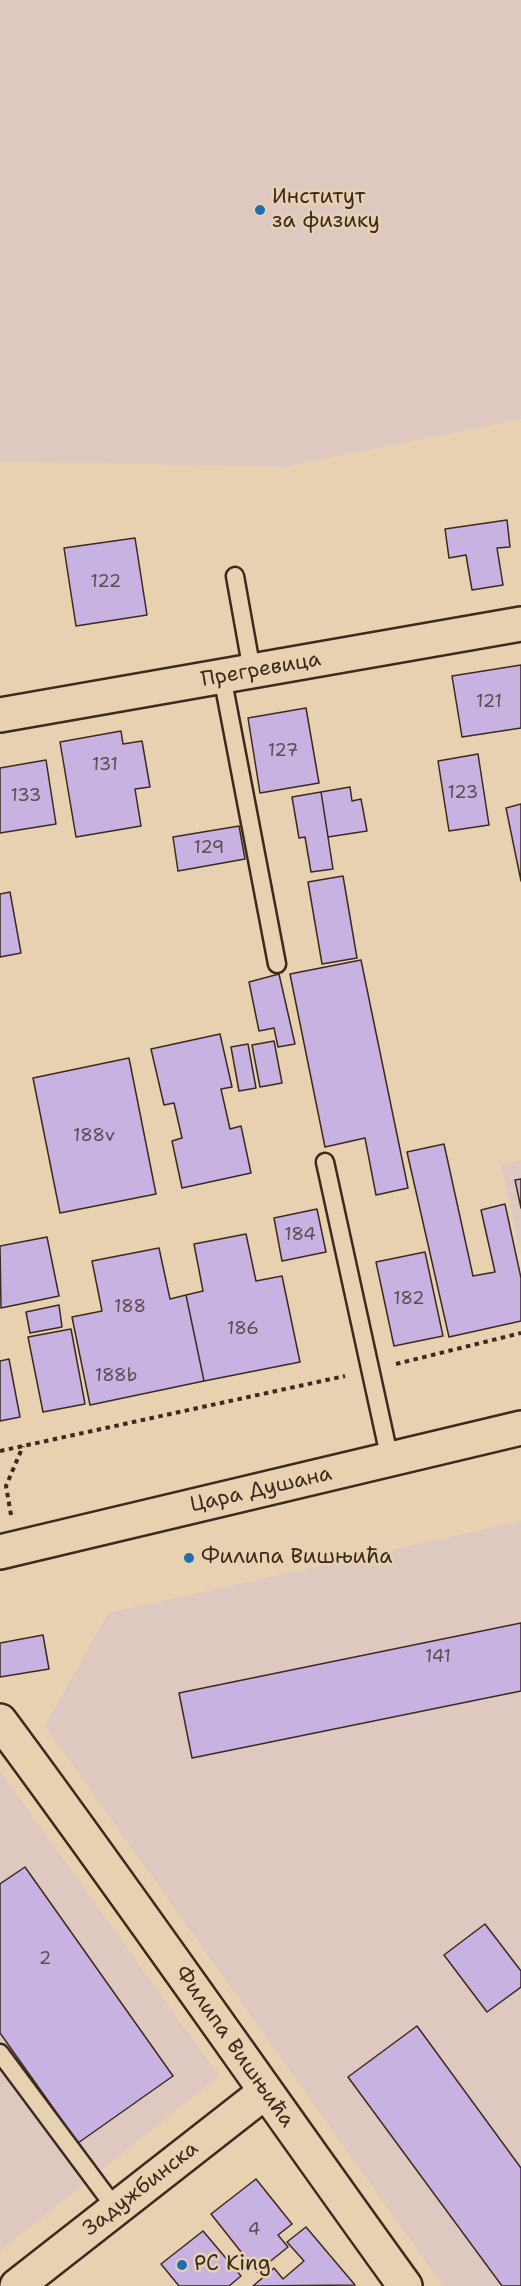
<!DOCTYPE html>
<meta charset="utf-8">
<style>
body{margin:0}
canvas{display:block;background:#e8d1b0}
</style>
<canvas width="521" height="2286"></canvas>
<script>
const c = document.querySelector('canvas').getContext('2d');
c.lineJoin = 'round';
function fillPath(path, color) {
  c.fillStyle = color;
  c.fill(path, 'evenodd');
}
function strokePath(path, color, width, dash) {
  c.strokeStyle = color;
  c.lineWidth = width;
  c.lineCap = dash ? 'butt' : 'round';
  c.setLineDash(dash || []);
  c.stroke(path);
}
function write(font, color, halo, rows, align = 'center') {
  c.font = font + ' "Shantell Sans",sans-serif';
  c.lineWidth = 5;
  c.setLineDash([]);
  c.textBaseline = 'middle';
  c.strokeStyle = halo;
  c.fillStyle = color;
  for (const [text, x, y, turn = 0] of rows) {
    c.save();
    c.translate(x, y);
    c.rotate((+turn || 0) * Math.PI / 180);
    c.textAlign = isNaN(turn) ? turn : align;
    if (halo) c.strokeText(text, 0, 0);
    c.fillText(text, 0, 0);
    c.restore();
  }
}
fillPath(new Path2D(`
 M0 0H521V419L282 467 0 461Z
 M521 1160V1256L501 1165Z
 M521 1521V2286H443L45 1726 108 1613Z
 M0 1771 219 2076 0 2251Z`), '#dec8bf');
const building = new Path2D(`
 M507 520 510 547 497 548 503 585 472 590 466 555 449 558 445 529Z
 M135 538 147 615 76 626 64 548Z
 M521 665V728L462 737 452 676Z
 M306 708 319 783 260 793 248 718Z
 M121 731 123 744 142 741 150 787 135 789 141 826 76 837 60 742Z
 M478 754 489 825 449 831 438 761Z
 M46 760 56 824 0 833V768Z
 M350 787 352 801 361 799 367 831 328 837 321 792Z
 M321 792 333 869 311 872 305 837 299 838 292 797Z
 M521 804V881L506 808Z
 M239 826 245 859 178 871 173 837Z
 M343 876 357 958 322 964 308 882Z
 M10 892 21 953 0 957V894Z
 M361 960 408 1188 376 1195 365 1138 325 1147 290 974Z
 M279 974 295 1044 278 1047 274 1028 259 1031 249 982Z
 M220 1034 232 1087 221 1089 230 1129 241 1126 251 1173 182 1188 172 1141 182 1138 174 1103 164 1105 151 1049Z
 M274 1041 282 1083 260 1087 252 1045Z
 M248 1044 256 1088 239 1091 231 1047Z
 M129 1058 156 1194 60 1213 33 1078Z
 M444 1144 473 1276 495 1272 481 1210 505 1204 521 1278V1321L449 1337 407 1152Z
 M521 1179V1208L515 1180Z
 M317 1209 326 1252 282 1261 274 1218Z
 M246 1234 256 1281 282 1276 300 1362 204 1381 186 1295 203 1291 194 1244Z
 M47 1237 59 1296 1 1308 0 1246Z
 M159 1248 170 1299 186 1295 204 1381 90 1405 72 1317 102 1311 92 1261Z
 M425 1252 443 1336 394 1346 376 1262Z
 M59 1305 62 1327 30 1333 26 1312Z
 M71 1329 85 1404 43 1412 28 1337Z
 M9 1359 20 1417 0 1421V1361Z
 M521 1623V1691L192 1758 179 1693Z
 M43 1635 49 1669 0 1677V1643Z
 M25 1867 173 2076 78 2143 0 2033V1884Z
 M485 1924 521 1971V1987L487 2012 444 1955Z
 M417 2026 521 2168V2286H502L348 2077Z
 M256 2179 292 2224 278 2235 288 2247 257 2272 211 2214Z
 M306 2227 355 2285 253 2286 274 2268 283 2279 304 2261 287 2242Z
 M203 2231 241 2276 229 2286H179L161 2264Z`);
fillPath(building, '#c8b2e2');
strokePath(building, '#3b2a1e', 1.5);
const lane = new Path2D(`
 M235 576 252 671
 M222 676 277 964
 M325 1162 390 1460
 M0 2053 116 2209`);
const street = new Path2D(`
 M0 715 521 624
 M17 2286 265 2092`);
const secondary = new Path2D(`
 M0 1552 521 1428
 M0 1721C138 1907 269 2098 405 2286`);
strokePath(lane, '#3b2a1e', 21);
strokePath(street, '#3b2a1e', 38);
strokePath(secondary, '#3b2a1e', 38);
strokePath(new Path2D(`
 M396 1364 521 1333
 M0 1451 345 1376
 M11 1515 6 1486 23 1446`), '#3b2a1e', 4, [4.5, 4.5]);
strokePath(lane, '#e8d1b0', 16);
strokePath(street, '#e8d1b0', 33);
strokePath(secondary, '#e8d1b0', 33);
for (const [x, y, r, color] of [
 [260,210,6,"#1f6fb2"],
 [189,1558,6,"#1f6fb2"],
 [182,2265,6,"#1f6fb2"]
]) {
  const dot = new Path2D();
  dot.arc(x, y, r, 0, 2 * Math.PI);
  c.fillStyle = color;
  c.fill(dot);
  strokePath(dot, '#e8d1b0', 2);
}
write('18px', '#5e4c4f', null, [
 ["122",106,582],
 ["121",489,702],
 ["127",283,751],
 ["131",105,765],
 ["123",463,793],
 ["133",26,796],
 ["129",209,848],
 ["188v",94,1136],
 ["184",300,1235],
 ["182",409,1299],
 ["188",130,1307],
 ["186",243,1329],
 ["188b",116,1376],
 ["141",438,1657],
 ["2",45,1959],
 ["4",254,2230]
]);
write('21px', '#3b2a1e', '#e8d1b0', [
 ["Институт",272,198],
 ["за физику",272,222],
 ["Филипа Вишњића",201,1558],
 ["PC King",194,2265]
], 'left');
write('21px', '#3b2a1e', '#e8d1b0', [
 ["Прегревица",261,670,-10],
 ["Цара Душана",261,1490,-13],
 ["Филипа Вишњића",234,2047,55],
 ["Задужбинска",141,2189,-38]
]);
</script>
